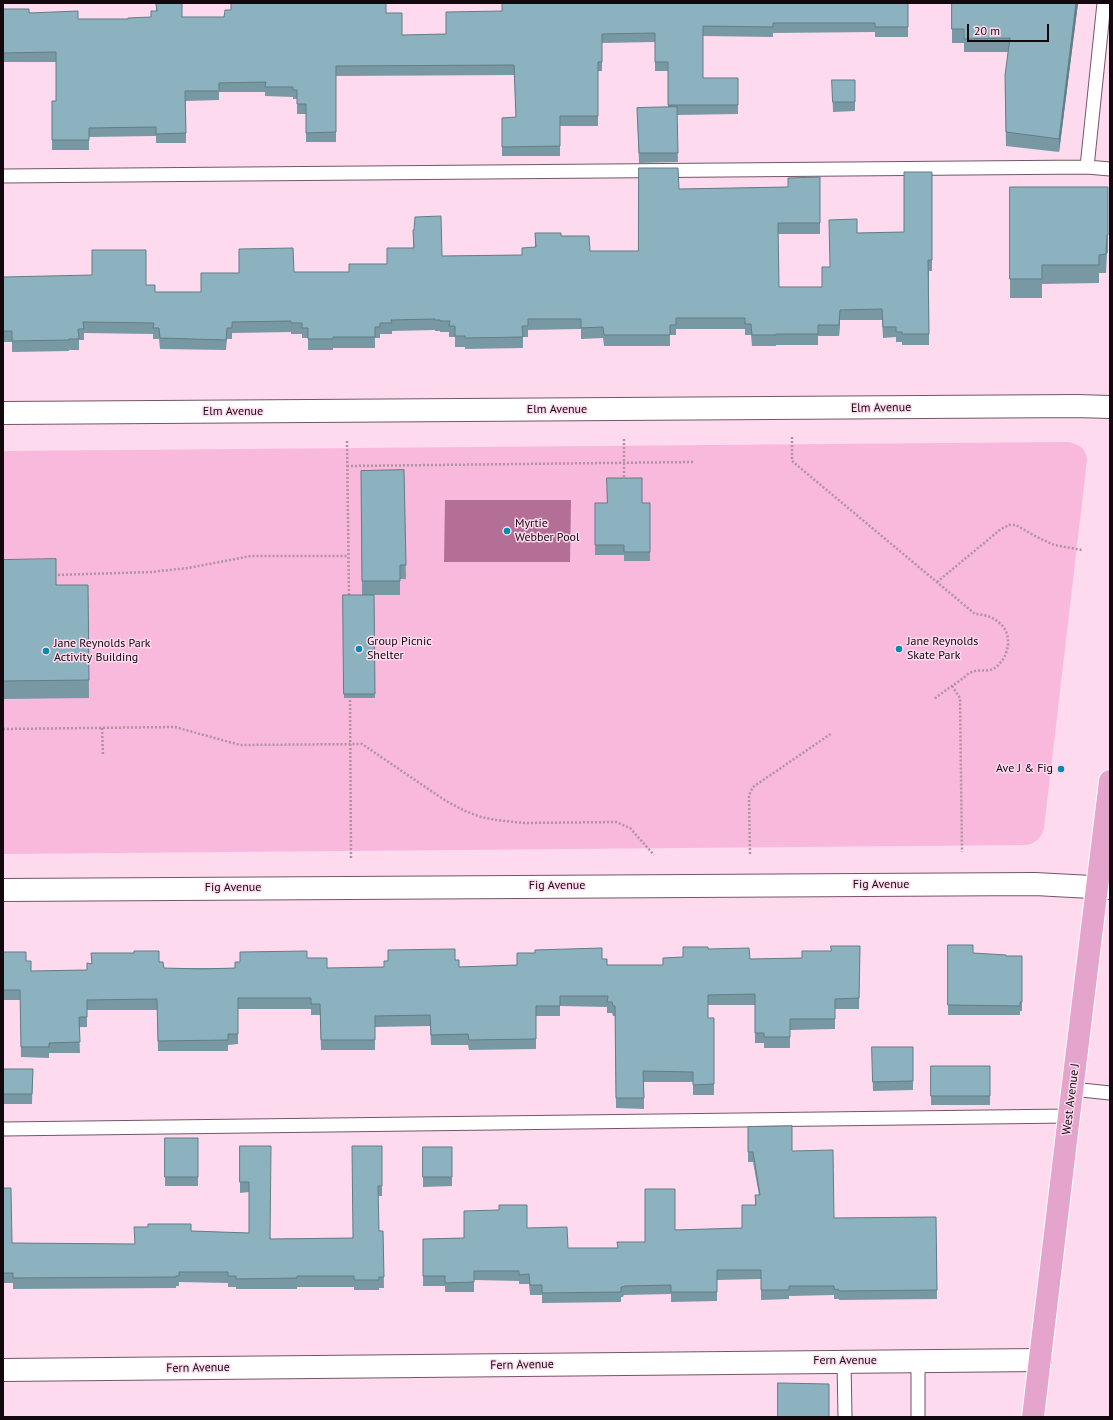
<!DOCTYPE html>
<style>
body{margin:0}
#map{position:relative;width:1113px;height:1420px;overflow:hidden;background:#fddaed;font-family:"PT Sans",sans-serif}
canvas{display:block}
.frame{position:absolute;inset:0;border:4px solid #13080e;pointer-events:none}
.scale{position:absolute;left:967px;top:24px;width:82px;height:18px;box-sizing:border-box;border:2px solid #13080e;border-top:0;padding-left:5px;font-size:12px;line-height:14px;white-space:nowrap;color:#13080e;-webkit-text-stroke:3px #fddaed;paint-order:stroke}
</style>
<div id="map">
<canvas width="1113" height="1420"></canvas>
<div class="frame"></div>
<div class="scale">20 m</div>
</div>
<script>
const c = document.querySelector('canvas').getContext('2d');
c.lineJoin = 'round';
function fillPath(path, color) {
  c.fillStyle = color;
  c.fill(path, 'evenodd');
}
function strokePath(path, color, width, dash) {
  c.strokeStyle = color;
  c.lineWidth = width;
  c.lineCap = dash ? 'butt' : 'round';
  c.setLineDash(dash || []);
  c.stroke(path);
}
function write(font, color, halo, rows, align = 'center') {
  c.font = font + ' "PT Sans",sans-serif';
  c.lineWidth = 3;
  c.setLineDash([]);
  c.textBaseline = 'middle';
  c.strokeStyle = halo;
  c.fillStyle = color;
  for (const [text, x, y, turn = 0] of rows) {
    c.save();
    c.translate(x, y);
    c.rotate((+turn || 0) * Math.PI / 180);
    c.textAlign = isNaN(turn) ? turn : align;
    if (halo) c.strokeText(text, 0, 0);
    c.fillText(text, 0, 0);
    c.restore();
  }
}
fillPath(new Path2D(`
 M1067 442C1079 444 1086 448 1087 460L1044 828C1041 839 1035 844 1024 845L3 854V451Z`), '#f9b9dd');
fillPath(new Path2D(`
 M445 500H571L570 562H444Z`), '#b46f97');
const service = new Path2D(`
 M1087 167 1104 3
 M3 176 1087 167 1110 169
 M1072 1089 1110 1093
 M3 1129 1069 1116
 M844 1361 845 1417
 M918 1417V1361`);
const minor = new Path2D(`
 M3 413 1076 406 1110 407
 M3 890 1035 884 1110 888
 M3 1370 1040 1360`);
const primary = new Path2D(`
 M1033 1417 1069 1116 1110 781`);
strokePath(service, '#735666', 15);
strokePath(minor, '#735666', 24);
strokePath(primary, '#fff', 24);
strokePath(new Path2D(`
 M792 437V461L975 614C986 614 998 619 1004 628 1013 641 1006 662 993 669 986 672 978 669 972 672 968 673 965 677 962 679 952 686 943 692 934 699
 M347 441 349 597
 M347 466 693 462
 M624 481V438
 M54 575 151 572 188 568 251 556H348
 M937 582 1001 529 1009 525H1016L1035 536 1054 545 1082 550
 M952 686 960 698 962 852
 M350 696 351 858
 M102 728 103 756
 M3 729 175 727 240 745 362 744 446 801 465 811 481 817 496 820 525 823 616 822 630 828 654 855
 M750 854 749 795 753 787 832 733`), '#ae93a1', 2.5, [2, 2]);
strokePath(service, '#fff', 13);
strokePath(minor, '#fff', 22);
strokePath(primary, '#e5a4cb', 22);
fillPath(new Path2D(`
 M156 3 182 17H224L386 13 402 35 446 34 502 11 908 3V37H875V32L773 33V37L703 36V78H738V114L677 115 678 162 639 163 637 108 668 107V71H655V42L602 43V71H598V126H560V156H502V118L516 117 514 75 336 76V142H306V114H297V99H293V97L265 96V92H219V100L186 101V143H156V136L89 137V150H52V101H56V62H3V9L78 19H128L151 17 156 11Z
 M952 3H1078L1059 152 1006 146 1005 89 1008 52H964V43H952Z
 M832 80H855V111L833 112Z
 M932 172V271H929V345H902V342H896V337L883 338 882 320H840L839 336H818V345H776V346H752L751 335H745V329H676V335H670V346H604L603 338 581 339V329L528 330V337H523V348L465 349V347H455V337H449V332H440V331H435V330L392 331V334H380V338H375V348H333V350H308V338H302V334H291V332L232 333V339H227L226 350 160 349 159 339H153V334L84 333V340H79V350H69V351L12 352V342H3V277L146 285 155 292H201L294 272H349L387 264 413 248V230L442 256 522 255 535 247V233L561 236 590 251H638L679 189 788 187 820 177V234H778L779 287H822L830 267 857 233 904 232Z
 M1010 187H1108V253H1107L1106 273H1099V283L1042 284V298H1010Z
 M404 470 406 579H400V595H368H374L375 698H344L343 595H362L361 471Z
 M595 503H650V561H624V555H595Z
 M3 560 56 585H88L89 698 3 699Z
 M948 945 973 953 1006 956H1022V1011H1020V1015H948Z
 M860 946 859 1009H835V1029L790 1030V1048H764V1043H755V1005H708V1018H714V1095H693V1082H644V1109L616 1108 615 1016H613L612 1013H607V1007L560 1006V1016H536V1049L469 1050 468 1045H431L430 1026 375 1027V1050H321L320 1015H311V1009H238V1044L228 1045V1051H158L157 1010H87V1027H79L80 1053H49V1058L21 1057 20 1000H3V952L26 961 31 971 87 970 159 962 164 968H235L307 958 327 968 384 967 388 961V950L455 960 459 967 517 965 602 959 607 965H663V958L683 957 708 949 750 959 802 958 831 951Z
 M872 1047H913V1090L873 1091Z
 M931 1066H990V1105H931Z
 M3 1069H33L32 1104H3Z
 M748 1127 792 1151 834 1218 936 1217 937 1299 839 1300V1299H834V1295L789 1296V1299L761 1300V1279L717 1280V1301L671 1302V1294L624 1295 623 1297H621V1302L542 1303V1295H530L529 1284H519V1281L474 1280V1292H445V1286H423V1239L464 1238 527 1228 568 1248H617L645 1242 675 1230 742 1228 755 1205V1195H759L753 1162H748Z
 M165 1138H198V1186H165Z
 M240 1146 271 1239 353 1238 382 1146V1196H378L379 1231H383L384 1288H379V1290H354V1287H297V1289H236V1287H228V1283L179 1282V1286H176V1288L13 1289V1283H3V1188L12 1243 135 1244 191 1231 249 1233V1192L240 1193Z
 M423 1147H452V1186L423 1187Z`), '#7899a4');
fillPath(new Path2D(`
 M1076 3H1078L1059 152V139Z
 M840 310V320L839 336V325Z`), '#627d86');
const building = new Path2D(`
 M156 3H182V17H224L225 10H231V3H386V13H402V35L446 34V12L502 11V3H908V27H875V23H773V27L703 26V78H738V105H668V62H655V33L602 34V62H598V116H560V146L502 147V118L516 117 514 65 336 66V132L306 133V104H297V90H293V87H265L266 82 219 83V91H185L186 133 156 134V127L89 128V140H52V101H56V52L3 53V9H29V13L78 11V19H128V18L151 17V11H157Z
 M952 3H1076L1059 139 1006 132 1005 75 1010 38 964 39V29H952Z
 M832 80H855V102H833Z
 M677 107 678 153H639L637 108Z
 M639 168H678L679 189 788 187V178L820 177V223H778L779 287H822V267H830L829 220 857 219V233L904 232V172H932V260H928L929 334H902V332H896V327H883L882 309 840 310 839 325H818V334H776V335H752L751 324H745V318H676V325H670V335H604L603 327 581 328V319H528V326H522L523 337 465 338V336H455V326H449L450 321H440V320H435V319L391 320 392 323H380V327H375V337H333V339H308V328H302V323H291V321L232 322V328H227L226 340 160 338 159 328H153L154 323 83 322 84 329H78L79 339H69V340L12 341V331H3V277L92 275V250H146V285H155V292H201V273H239V249L293 248 294 272H349V264H387V248H414L413 230H414L415 217 441 216 442 256 522 255V248L536 247 535 233H561V236H589L590 251H638Z
 M1010 187H1108V235H1107L1106 254 1099 255V265H1042V279H1010Z
 M404 470 406 565H400V581H362L361 471Z
 M607 478H642V503H650V552H624V545H595V503H607Z
 M56 559V585H88L89 680 3 681V560Z
 M343 595H374L375 694H344Z
 M948 945H973V953L1006 955V956H1022V1002H1020V1006L948 1005Z
 M831 946H860L859 998 835 999V1019H790V1037H764V1033H755V994L708 995V1018H714V1084L693 1085V1072L643 1071 644 1098H616L615 1006H613L612 1002H607L608 996H560V1006H536V1039L469 1040 468 1034 431 1035 430 1015 375 1016V1040H321L320 1004H311V998H238V1034H228V1040L158 1041 157 999 87 1000V1017H79L80 1042 49 1043V1047H21L20 990H3V952H26V961H31V971L87 970V963L92 964 91 953H134V951H159V962H163L164 968 202 969 235 968V962H240V952L307 951V958H327V968L384 967V961H388V950L455 949V960H459V967L517 965V953H535V950L602 948V959H607V965H663V958L683 957V947H708V949L749 948 750 959 802 958V951H831Z
 M872 1047H913V1081L873 1082Z
 M931 1066H990V1096H931Z
 M3 1069H33L32 1094H3Z
 M792 1126V1151L833 1150 834 1218 936 1217 937 1290 839 1291V1290L834 1289V1286H789V1290H761V1270H717V1292H671V1285L624 1286 623 1287H621V1292L542 1293V1285H530L529 1274 519 1275V1271H474V1282L445 1283V1276H423V1239L464 1238V1211L499 1210V1205H527V1228L567 1227 568 1248H618L617 1242H645V1189H675V1230L742 1228V1205H756L755 1195H760L753 1152H748V1127Z
 M165 1138H198V1177H165Z
 M240 1146H271L270 1239 353 1238 352 1146H382V1186H378L379 1231H383L384 1277H379V1280H354V1276H297V1278L236 1279V1276H228V1272H179V1276H176V1277L13 1278V1273H3V1188H11L12 1243 135 1244 134 1227H148V1224H191V1231L249 1233V1182H240Z
 M423 1147H452V1177H423Z
 M778 1383 829 1384V1417H778Z`);
fillPath(building, '#8cb2bf');
strokePath(building, '#627d86', 1);
for (const [x, y, r, color] of [
 [507,531,4,"#048bab"],
 [359,649,4,"#048bab"],
 [899,649,4,"#048bab"],
 [46,651,4,"#048bab"],
 [1061,769,4,"#048bab"]
]) {
  const dot = new Path2D();
  dot.arc(x, y, r, 0, 2 * Math.PI);
  c.fillStyle = color;
  c.fill(dot);
  strokePath(dot, '#fddaed', 1.5);
}
write('12px', '#13080e', '#fddaed', [
 ["Elm Avenue",881,408,-1],
 ["Elm Avenue",557,410],
 ["Elm Avenue",233,412],
 ["Fig Avenue",881,885],
 ["Fig Avenue",557,886],
 ["Fig Avenue",233,888],
 ["West Avenue J",1071,1099,-83],
 ["Fern Avenue",845,1361],
 ["Fern Avenue",522,1365,-1],
 ["Fern Avenue",198,1368,-1]
]);
write('12px', '#13080e', '#fddaed', [
 ["Myrtie",515,524],
 ["Webber Pool",515,538],
 ["Group Picnic",367,642],
 ["Shelter",367,656],
 ["Jane Reynolds",907,642],
 ["Skate Park",907,656],
 ["Jane Reynolds Park",54,644],
 ["Activity Building",54,658],
 ["Ave J & Fig",1053,769,"right"]
], 'left');
</script>
